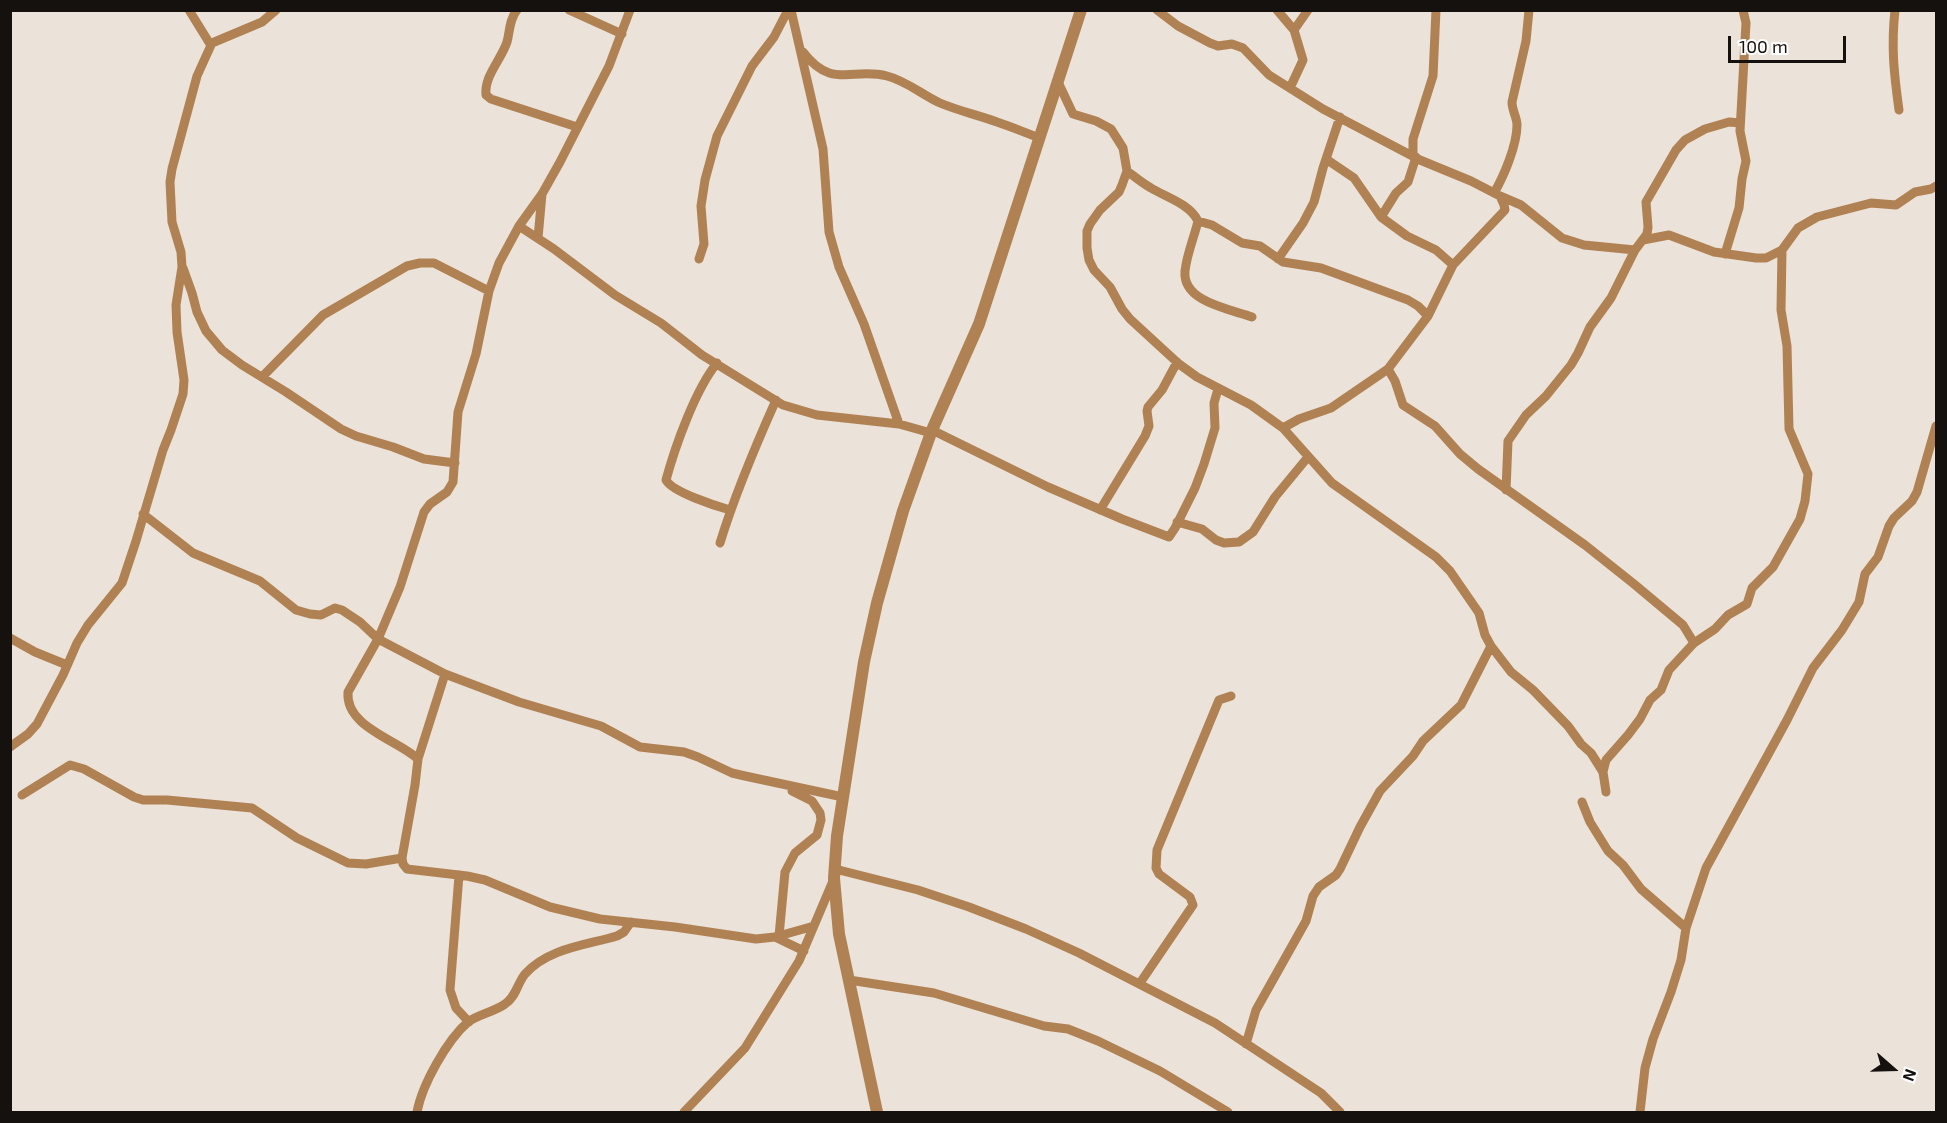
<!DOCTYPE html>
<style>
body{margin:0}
#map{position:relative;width:1947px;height:1123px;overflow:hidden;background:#ebe2d9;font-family:"Exo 2",sans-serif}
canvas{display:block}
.frame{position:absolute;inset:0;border:12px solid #14110e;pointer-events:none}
.north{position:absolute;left:1863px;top:1039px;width:60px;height:60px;-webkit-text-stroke:4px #fff;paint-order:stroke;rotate:110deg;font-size:16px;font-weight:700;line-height:24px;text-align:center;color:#14110e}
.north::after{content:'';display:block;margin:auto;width:21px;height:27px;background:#14110e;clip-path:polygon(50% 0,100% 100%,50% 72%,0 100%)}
.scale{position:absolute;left:1728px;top:36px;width:118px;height:27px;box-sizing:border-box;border:3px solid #14110e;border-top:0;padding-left:8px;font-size:18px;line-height:21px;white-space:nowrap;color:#14110e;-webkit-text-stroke:4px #fff;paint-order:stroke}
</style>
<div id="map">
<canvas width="1947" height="1123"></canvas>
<div class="frame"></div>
<div class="north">N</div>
<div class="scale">100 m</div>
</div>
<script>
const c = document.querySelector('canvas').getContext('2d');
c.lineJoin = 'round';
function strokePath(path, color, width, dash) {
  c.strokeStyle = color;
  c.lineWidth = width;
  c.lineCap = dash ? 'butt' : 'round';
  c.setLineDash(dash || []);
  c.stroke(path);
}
strokePath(new Path2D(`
 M189 10 210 44
 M517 10C509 20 510 31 507 42 501 60 484 76 486 95L491 99 577 127
 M569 10 622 34
 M791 10 823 149 829 232 839 267 864 324 899 424
 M1157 10 1178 26 1210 43 1218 46 1232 44 1243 48 1269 75 1323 109 1420 160 1471 181 1500 196 1521 205 1562 238 1584 245 1635 250
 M1277 10 1294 30 1303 60 1290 88
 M1895 10C1891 47 1894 74 1899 110
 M1294 30 1308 10
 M803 52C832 90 852 67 887 76 907 81 922 95 940 103 959 111 978 115 997 122 1012 127 1026 133 1040 138
 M1057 80 1073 114 1096 121 1111 129 1123 148 1127 171 1122 185 1119 192 1100 210 1090 224 1087 231V248L1089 260 1094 270 1110 287 1122 309 1130 319 1179 364 1197 377 1251 405 1283 428 1332 483 1436 557 1450 571 1479 613 1485 635 1491 646 1511 672 1533 690 1568 726 1581 744 1591 753 1603 772
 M1413 156V139L1433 76 1436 10
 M1326 159 1354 178 1381 217 1407 236 1436 250 1453 265
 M1127 171C1135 177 1142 183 1151 188 1166 197 1190 204 1198 221 1194 238 1187 253 1185 271 1182 302 1230 309 1252 317
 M1494 193C1504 176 1517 145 1517 125 1517 117 1512 111 1512 102L1526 41 1529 10
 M1381 217 1396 193 1408 182 1416 157
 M1198 221 1212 225 1242 243 1260 246 1283 262 1321 268 1408 300 1418 306 1428 316
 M519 226 554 249 615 295 661 323 702 355 783 405 817 415 899 424 931 433
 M538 238 542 194
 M1643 240 1669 235 1714 252 1756 258H1766L1782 250 1798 228 1817 217 1871 203 1896 205 1915 192 1931 189 1936 186
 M1725 254 1739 208 1742 179 1746 161 1740 131 1746 23 1743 10
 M699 259 704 244 701 206 705 180 717 136 752 66 774 37 788 10
 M1278 259 1303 223 1314 202 1323 168 1340 117
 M183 268 192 293 197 312 206 331 222 350 242 365 286 392 341 429 356 436 393 447 424 459 455 463
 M717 363C695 390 675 447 666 480 672 492 716 506 730 510
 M1388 369 1395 381 1403 405 1435 426 1460 454 1478 469 1585 545 1634 584 1683 625 1694 643
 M262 377 323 315 407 266 420 263H434L489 291
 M1283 428 1299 419 1331 408 1388 369 1428 316 1453 265 1505 210 1504 205 1500 196
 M932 430 1048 487 1122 519 1169 537 1175 528 1195 488 1204 464 1215 428 1214 403 1218 389
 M1506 490 1508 441 1526 415 1546 396 1571 365 1578 353 1590 327 1611 298 1635 250 1647 234 1648 227 1646 202 1676 150 1685 140 1705 129 1729 122 1740 123
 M1100 510 1145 436 1149 426 1147 411 1148 407 1162 390 1177 362
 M143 514 193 553 260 581 296 610 310 614 321 615 335 608 342 610 360 622 378 639 445 674 519 702 601 726 640 747 684 752 698 757 732 773 745 776 843 797
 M1177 522 1202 529 1216 540 1224 543 1239 542 1253 532 1275 497 1308 457
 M720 543C735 494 755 447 776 400
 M10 638 35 652 67 665
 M445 674 418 759 415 785 402 858 403 864 407 869 467 876 485 880 550 907 600 919 675 927 756 939 775 937 814 926
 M10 747 28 734 37 724 63 675 77 643 88 625 122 583 136 541 163 450 171 430 183 394 184 380 177 332 176 305 182 267 181 252 172 222 170 182 172 169 197 76 212 43 262 22 276 10
 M418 759C398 740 345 727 348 692L378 639 400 587 424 512 430 504 447 492 453 482 458 412 476 354 489 291 499 263 519 226 542 194 560 162 609 66 630 10
 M1606 792 1603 772 1606 760 1628 735 1640 719 1650 700 1661 690 1669 670 1694 643 1715 629 1728 615 1747 604 1752 588 1773 567 1800 519 1805 501 1808 474 1789 429 1787 346 1781 310 1782 250
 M22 795 70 765 84 769 134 797 143 800H167L252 808 297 838 348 863 366 864 402 858
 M1582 802 1590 822 1608 851 1623 865 1641 889 1686 928
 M835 869 918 890 969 907 1026 929 1079 953 1215 1023 1321 1093 1340 1112
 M459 875 450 990 456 1008 469 1022
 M779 936 785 872 795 853 817 835 821 820 820 813 812 801 792 791
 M775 937 804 951
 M849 980 934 993 1044 1026 1068 1029 1098 1041 1160 1071 1228 1112
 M1140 983 1193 905 1190 897 1159 874 1156 868 1157 850 1219 700 1231 696
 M1246 1044 1256 1010 1306 921 1313 896 1319 887 1336 875 1340 869 1360 827 1380 791 1413 756 1423 741 1461 705 1491 646
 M417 1112C422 1085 447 1040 468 1022 479 1014 494 1012 505 1004 516 997 517 984 525 974 548 948 587 945 617 936L624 932 631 922
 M684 1112 745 1048 799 961 833 881
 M1640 1112 1645 1068 1653 1039 1671 992 1681 960 1686 928 1706 868 1787 720 1813 668 1842 630 1859 602 1865 574 1878 557 1889 526 1894 518 1912 501 1917 492 1936 426`), '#b08253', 9);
strokePath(new Path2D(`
 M877 1112 839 934 834 878 837 836 864 662 877 603 903 511 932 430 979 324 1081 10`), '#b08253', 12);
</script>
